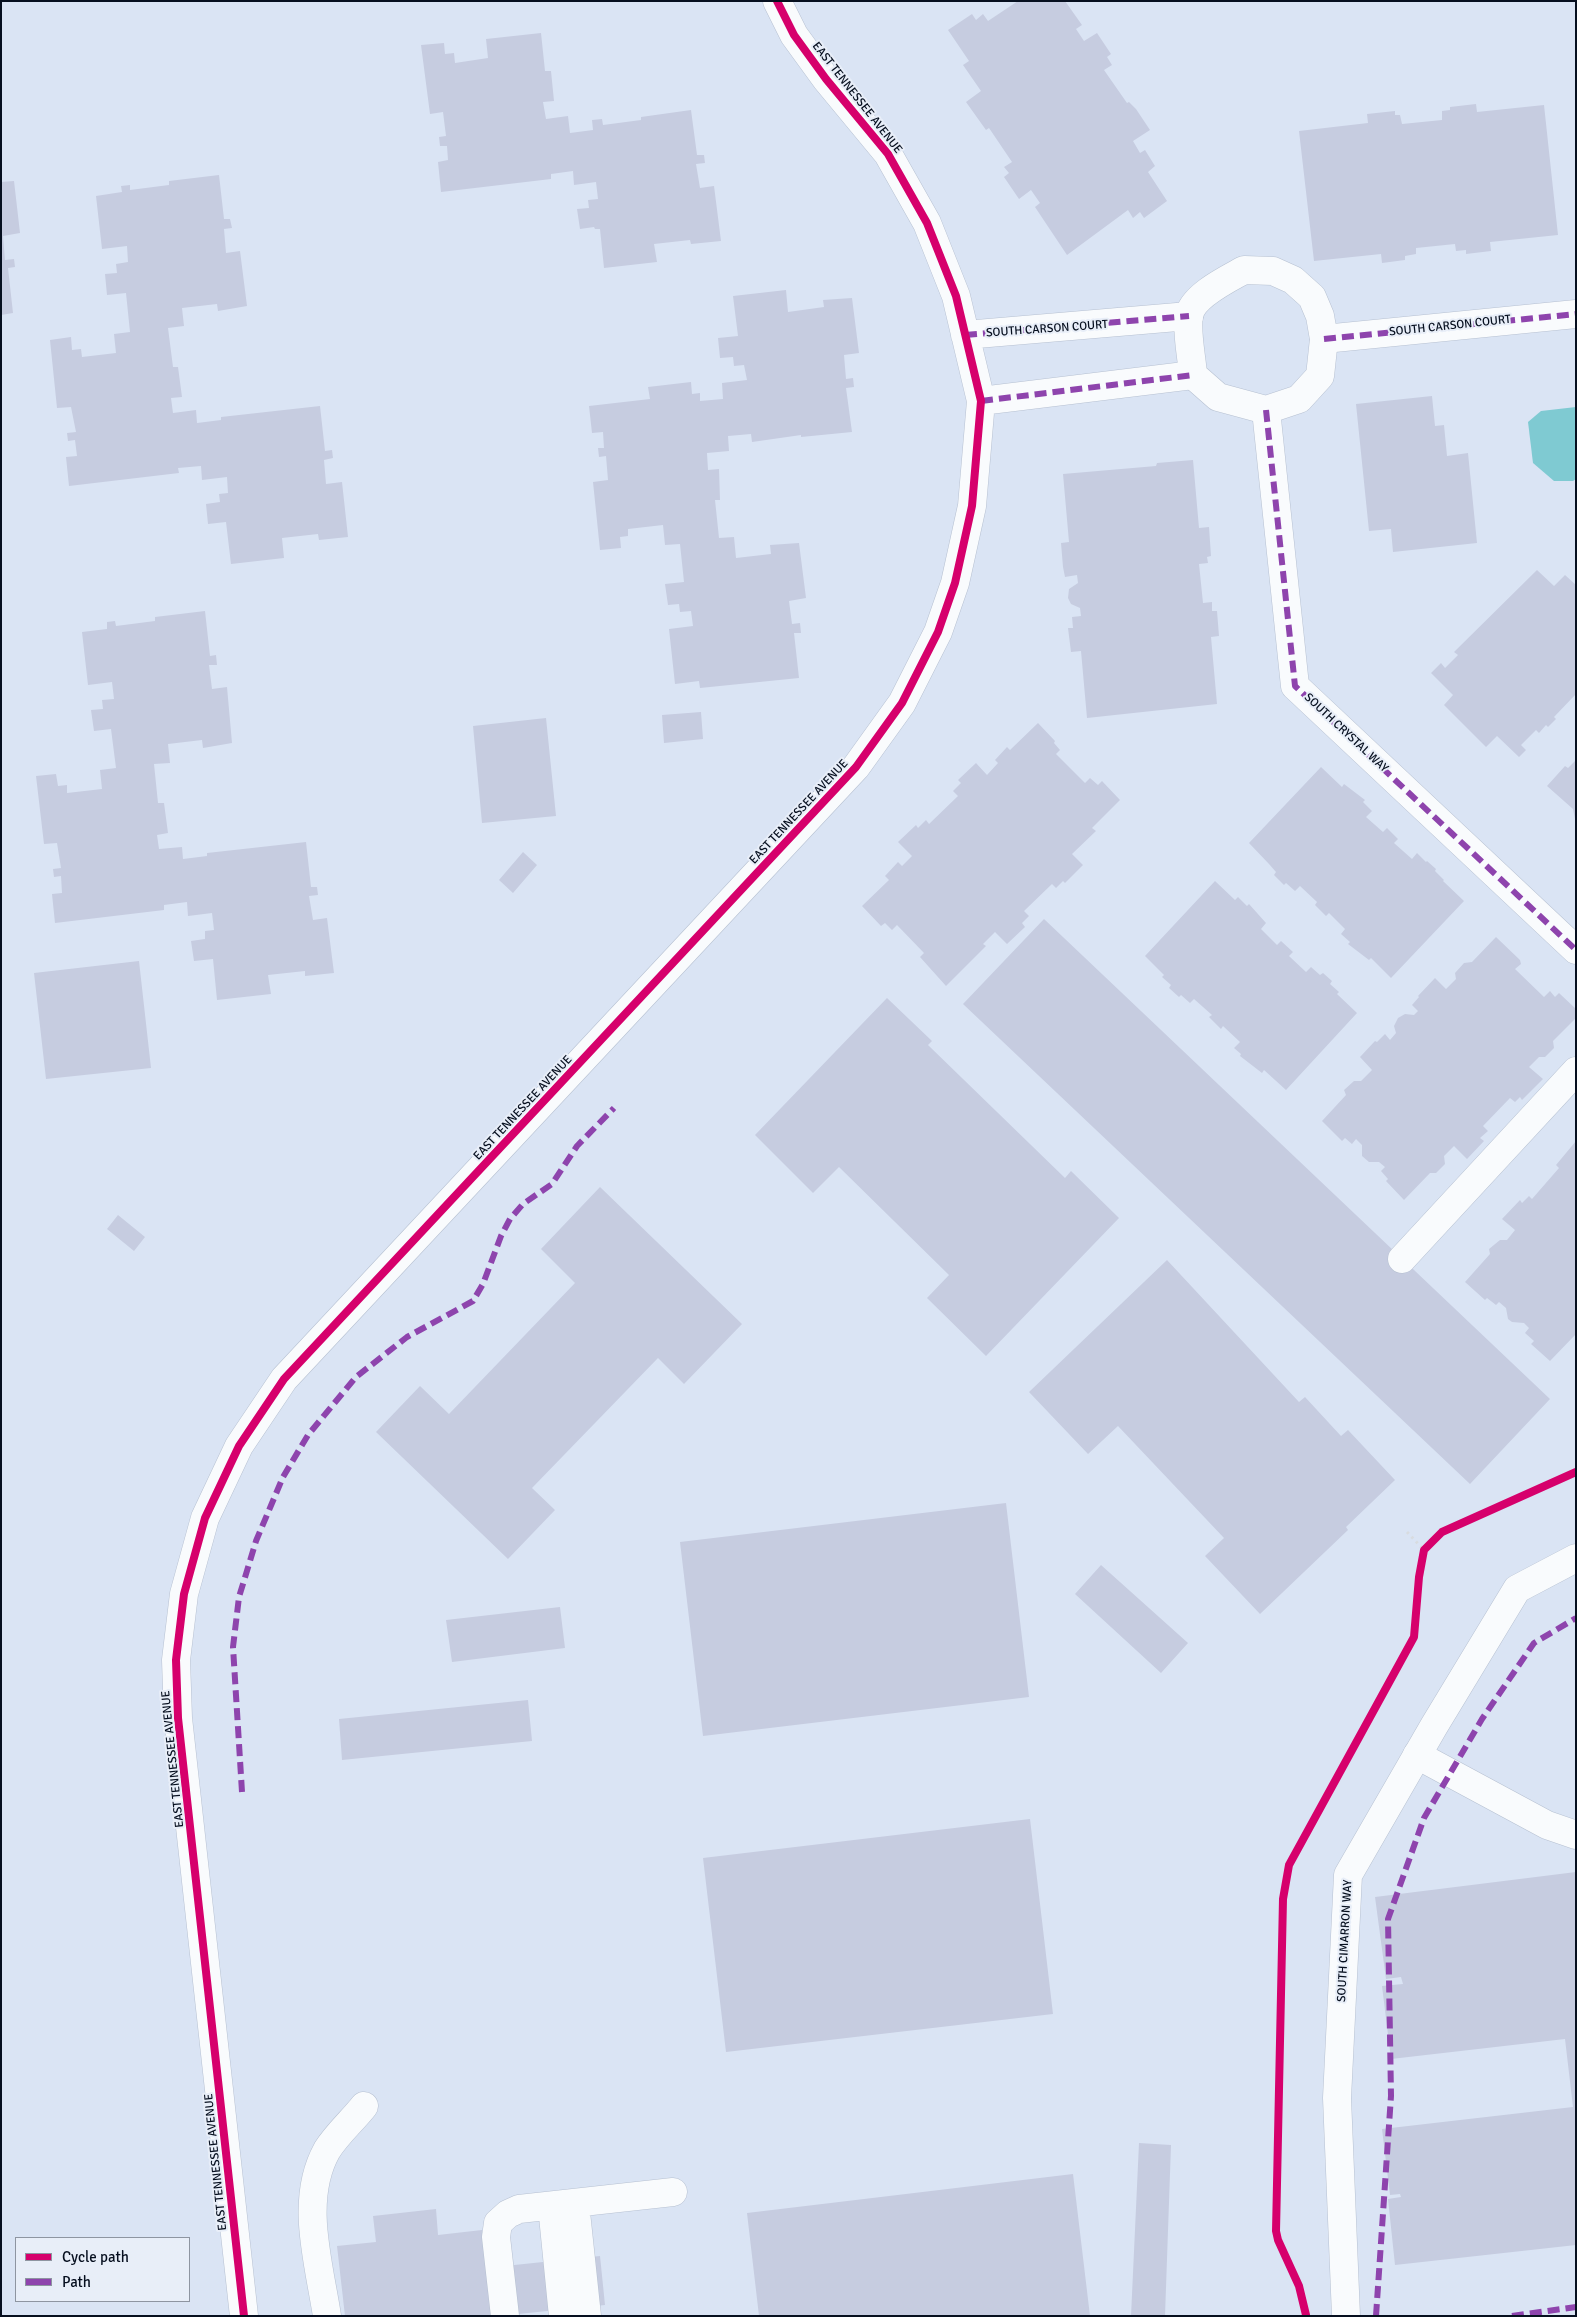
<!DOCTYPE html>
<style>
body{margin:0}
#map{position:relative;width:1577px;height:2317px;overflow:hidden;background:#dae4f4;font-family:Signika,sans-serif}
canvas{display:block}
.frame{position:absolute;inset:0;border:2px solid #060f1f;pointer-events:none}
.legend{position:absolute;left:15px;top:2237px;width:175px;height:65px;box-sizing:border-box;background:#e8eef8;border:1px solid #8e95a1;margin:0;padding:6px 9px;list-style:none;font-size:15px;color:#060f1f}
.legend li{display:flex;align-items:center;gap:10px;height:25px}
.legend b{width:25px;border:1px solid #8e95a1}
</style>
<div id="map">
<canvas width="1577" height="2317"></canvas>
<div class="frame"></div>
<ul class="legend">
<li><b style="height:6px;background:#d6006c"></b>Cycle path</li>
<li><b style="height:6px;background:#8e44ad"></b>Path</li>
</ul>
</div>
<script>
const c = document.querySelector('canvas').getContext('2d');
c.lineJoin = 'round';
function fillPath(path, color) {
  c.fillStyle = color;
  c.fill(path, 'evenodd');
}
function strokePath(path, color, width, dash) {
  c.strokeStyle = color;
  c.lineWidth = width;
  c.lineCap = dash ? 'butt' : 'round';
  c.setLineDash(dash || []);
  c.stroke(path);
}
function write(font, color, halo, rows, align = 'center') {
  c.font = font + ' Signika,sans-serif';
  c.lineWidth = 4;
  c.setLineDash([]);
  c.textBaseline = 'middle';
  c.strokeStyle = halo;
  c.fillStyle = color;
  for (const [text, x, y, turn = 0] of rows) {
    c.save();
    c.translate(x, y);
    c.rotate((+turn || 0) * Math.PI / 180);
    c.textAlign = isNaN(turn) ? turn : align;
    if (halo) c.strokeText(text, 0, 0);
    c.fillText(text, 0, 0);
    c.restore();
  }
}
fillPath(new Path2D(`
 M1576 407V479L1573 481H1554L1533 463 1528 422 1541 411Z`), '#7fcad2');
fillPath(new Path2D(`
 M1018 1H1065L1082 25 1076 29 1084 41 1097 33 1111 54 1107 57 1112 65 1104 70 1127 103 1129 102 1136 109 1150 130 1133 141 1140 153 1145 150 1155 166 1148 172 1167 201 1144 218 1140 212 1133 218 1128 210 1067 255 1035 207 1040 203 1031 190 1019 199 1004 177 1009 173 1004 167 1012 162 989 128 986 130 966 102 981 91 963 65 969 61 948 30 972 14 976 20 983 14 988 21Z
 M541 33 545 71H551L554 101 543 102 546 119 568 116 570 133 593 130 592 120 602 119 603 125 641 120V117L691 110 697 155H704L705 163 696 164 700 188 714 186 721 241 691 244 690 240 654 244 657 262 604 268 600 229H595L594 227 580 229 577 209 589 208 588 200 598 199 596 182 574 185 573 171 551 174V179L441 192 438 162 448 160 447 146H440L439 137 446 136 443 112 430 114 421 45 444 43 445 54 454 53 455 63 488 58 486 39Z
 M1476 104 1477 112 1544 105 1558 235 1490 242 1491 251 1466 254V250L1456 251 1455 244 1416 248V254L1405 256V260L1382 263 1381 254 1314 261 1299 131 1368 123 1367 114 1395 111V115H1400L1402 124 1442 120V111L1450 110V107Z
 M219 175 224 219H230L232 228 224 229 226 253 240 251 247 306 218 311 217 304 182 308 184 326 168 328 173 367H178L182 397 171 398 173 413 196 410 197 423 221 420V417L320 406 325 451 332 450 333 458 324 460 326 484 342 482 348 537 319 540 318 534 282 538 284 558 231 564 226 522 208 524 206 504 220 502 219 494 228 493 227 477 202 480 201 466 178 468 179 473 69 486 66 457 77 456 75 440 68 441 67 433 76 432 71 407 57 408 50 340 71 337 72 350 81 349 82 357 116 353 114 334 130 332 126 293 107 295 105 274 117 273 116 264 128 262 127 246 102 249 96 196 122 192 121 186 130 185V190L169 185V181Z
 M14 181 20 233 3 236 5 260 14 259 15 267 8 268 13 313 1 315V182Z
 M786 290 788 312 824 307 823 300 852 298 859 353 844 355 846 379 853 378 854 387 846 388 852 432 801 437V435L752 442 751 434 728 436 729 451 707 453 708 470 719 469 720 500H715L719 538 734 537 736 558 771 554 770 545 799 543 806 598 789 601 792 624 800 623 801 633H794L799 678 700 688 699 681 675 684 669 629 693 626 691 611 680 612 679 604 668 605 665 584 684 582 680 544 665 545 663 525 628 529V536L620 537 621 548 600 550 593 482 608 480 606 456 599 457 598 448H604L603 432 592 433 589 406 650 399 648 387 691 382 692 394 700 393V401L723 399 722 383 747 380 744 365 734 366 733 357 720 358 718 338 738 336 733 296Z
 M1432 396 1435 426 1444 425 1447 456 1468 453 1477 543 1393 552 1391 529 1369 531 1356 404Z
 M1193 460 1199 528 1209 527 1211 556 1207 557 1208 563 1199 564 1203 603 1212 602V611H1217L1219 636 1211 637 1217 704 1087 718 1081 651 1071 652 1068 628H1073L1072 617 1081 616 1080 608 1071 604 1068 598 1069 589 1078 583 1077 575 1065 577 1063 567 1061 543 1069 542 1063 474 1156 466 1157 463Z
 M1537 570 1554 586 1565 575 1576 585V694L1554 717 1556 719 1548 727 1546 725 1539 733 1536 730 1521 745 1526 750 1519 757 1497 736 1486 747 1444 705 1453 695 1431 673 1441 663 1445 668 1458 655 1454 652Z
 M205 611 210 656 216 655 217 665H209L212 689 227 687 232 743 203 748 202 740 168 744 170 763 154 764 158 803H164L168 833 157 835 159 849 182 847 183 859 207 856V853L306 842 311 887H317L318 895 309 896 313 920 327 918 334 973 305 976V971L268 975 271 994 217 1000 213 959 194 961 191 941 205 939V931L214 930 212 913 188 916 187 902 164 905V910L55 923 52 894 62 893 61 876 54 877 53 869 61 868 57 843 44 844 36 776 56 774 58 786 67 785V793L102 789 100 770 116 768 111 729 94 731 91 710 103 709 102 700 114 699 112 682 88 685 82 632 107 629V622L115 621 116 626 155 621V617Z
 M701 712 703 739 664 743 662 715Z
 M546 718 556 816 482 823 473 726Z
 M1038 723 1055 741 1054 743 1060 750 1056 754 1085 783 1090 778 1098 785 1102 781 1120 800 1092 828 1096 831 1072 854 1083 865 1065 883 1063 881 1056 888 1052 884 1024 911 1029 916 1022 923 1025 927 1007 944 995 932 983 944 986 946 946 986 920 957 924 953 897 925 892 930 885 923 881 926 862 906 889 880 885 876 898 862 902 866 912 856 898 842 916 825 918 828 926 820 929 824 958 796 953 791 961 783 958 780 976 763 987 775 998 763 995 760 1007 747 1010 750Z
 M1575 761 1576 762 1575 819 1573 809 1547 786 1565 766 1568 768Z
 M1321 767 1342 787 1344 784 1365 800 1363 802 1372 811 1366 817 1383 832 1387 828 1398 839 1394 843 1412 859 1417 853 1426 862 1427 861 1436 869 1435 871 1444 880 1443 881 1464 901 1391 978 1371 958 1369 960 1348 944 1350 942 1341 934 1345 929 1329 913 1326 916 1315 905 1317 902 1300 886 1295 891 1286 883 1284 885 1274 875 1276 872 1269 864 1249 843Z
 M523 852 537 865 513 893 499 880Z
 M1215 881 1235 900 1238 897 1247 906 1249 904 1266 923 1261 929 1277 945 1281 941 1293 952 1289 956 1306 972 1311 967 1320 975 1323 973 1332 981 1330 984 1339 992 1337 994 1357 1013 1286 1090 1264 1070 1262 1073 1240 1056 1241 1054 1234 1048 1240 1042 1223 1026 1221 1029 1209 1017 1212 1015 1194 999 1190 1003 1181 995 1179 997 1169 988 1171 985 1162 977 1164 975 1145 956Z
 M1044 919 1550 1399 1470 1484 963 1004Z
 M1496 937 1520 960 1521 964 1515 969 1544 997 1550 991 1555 997 1559 993 1576 1009V1018L1553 1041 1554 1048 1545 1057H1539L1529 1067 1543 1079 1522 1100 1520 1097 1515 1102 1510 1098 1483 1126 1488 1131 1480 1138 1484 1141 1467 1159 1454 1146 1444 1156 1445 1164 1436 1173H1430L1404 1200 1386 1181 1388 1179 1381 1171 1385 1167 1379 1162H1369L1362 1156V1145L1356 1139 1352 1144 1345 1138 1342 1141 1322 1121 1346 1095 1344 1090 1354 1081H1361L1372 1070 1360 1057 1375 1041 1377 1042 1385 1034 1390 1040 1396 1033 1394 1026 1398 1018 1405 1014 1414 1015 1418 1011 1412 1005 1419 997 1418 996 1435 978 1446 989 1456 979 1455 973 1464 963 1472 962Z
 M139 961 151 1068 46 1079 34 973Z
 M887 998 932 1041 928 1045 1065 1178 1071 1171 1119 1218 986 1356 927 1298 949 1275 839 1167 813 1193 755 1135Z
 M1576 1141V1334L1550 1361 1531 1344 1534 1341 1525 1333 1529 1328 1524 1323 1512 1322 1508 1319 1506 1308 1499 1302 1496 1305 1487 1298 1485 1300 1465 1282 1490 1254 1489 1249 1500 1240H1507L1515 1230 1502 1219 1520 1200 1522 1203 1529 1196 1532 1199 1559 1168 1556 1165Z
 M600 1187 742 1324 684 1384 658 1358 532 1488 555 1510 508 1559 376 1432 420 1386 449 1414 575 1283 541 1249Z
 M118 1215 145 1237 134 1251 107 1229Z
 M1167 1260 1299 1402 1305 1397 1341 1436 1348 1430 1395 1480 1346 1527 1348 1530 1260 1614 1205 1556 1224 1538 1118 1426 1088 1454 1029 1392Z
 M1006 1503 1029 1697 703 1736 680 1542Z
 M1101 1565 1188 1643 1161 1673 1075 1594Z
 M560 1607 565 1648 452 1662 446 1620Z
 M528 1700 532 1741 342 1760 339 1719Z
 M1030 1819 1053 2014 726 2052 703 1858Z
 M1576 1872V2245L1395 2265 1388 2199 1401 2197 1400 2194 1390 2195 1382 2129 1573 2107 1565 2039 1391 2059 1382 1986 1403 1984 1401 1977 1386 1979 1375 1897Z
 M1139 2143 1171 2145 1165 2316H1131Z
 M1073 2174 1090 2316H759L747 2213Z
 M436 2209 438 2235 482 2230 486 2268 600 2256 605 2305 499 2316H345L337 2246 376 2242 373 2216Z`), '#c6cce0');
const lane = new Path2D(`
 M1244 270 1273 271 1293 280 1312 297 1320 316 1324 339 1320 376 1299 399 1266 410 1218 397 1193 375C1192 358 1186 332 1189 316 1192 296 1228 279 1244 270Z
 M1402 1259 1576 1071
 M1417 1755 1547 1825 1576 1835
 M575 2203 587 2316
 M552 2206 563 2316
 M327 2316C319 2263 299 2200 327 2150 337 2134 353 2120 364 2106
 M505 2316 496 2237 498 2223 508 2214 519 2209 673 2192`);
const street = new Path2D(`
 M965 335 1189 316
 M1324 339 1576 314
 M981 401 1193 375
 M1266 410 1295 686 1576 950
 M244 2316 178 1718 176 1660 184 1594 205 1518 239 1446 284 1379 856 767 902 703 938 632 955 583 972 506 981 401 956 296 927 223 888 154 826 79 794 35 777 1
 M1346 2316 1337 2098 1348 1875 1434 1726 1517 1589 1576 1558`);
strokePath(lane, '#b6c0d1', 29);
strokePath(street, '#b6c0d1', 29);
strokePath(new Path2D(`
 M1407 1532 1424 1550`), '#d8dce0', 3, [2.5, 4]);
strokePath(lane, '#f9fbfd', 28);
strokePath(street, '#f9fbfd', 28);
strokePath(new Path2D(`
 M965 335 1189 316
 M1324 339 1576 314
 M981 401 1193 375
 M1266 410 1295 686 1576 950
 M242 1792 233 1647 239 1597 256 1541 283 1477 308 1435 356 1377 407 1337 473 1301 483 1284 501 1236 510 1219 523 1204 552 1184 577 1146 614 1108
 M1376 2316 1391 2096 1388 1919 1424 1818 1482 1719 1534 1643 1576 1618
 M1512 2316 1576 2307`), '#8e44ad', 6, [12, 6]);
strokePath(new Path2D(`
 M1306 2315 1299 2286 1278 2240 1276 2231 1283 1899 1289 1865 1414 1637 1419 1577 1424 1550 1442 1532 1576 1472
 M244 2316 178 1718 176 1660 184 1594 205 1518 239 1446 284 1379 856 767 902 703 938 632 955 583 972 506 981 401 956 296 927 223 888 154 826 79 794 35 777 1`), '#d6006c', 8);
write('12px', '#060f1f', '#e8eef8', [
 ["EAST TENNESSEE AVENUE",857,98,52],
 ["SOUTH CARSON COURT",1450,326,-6],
 ["SOUTH CARSON COURT",1047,329,-4],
 ["SOUTH CRYSTAL WAY",1346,733,43],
 ["EAST TENNESSEE AVENUE",799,812,-47],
 ["EAST TENNESSEE AVENUE",523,1108,-47],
 ["EAST TENNESSEE AVENUE",173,1759,-96],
 ["SOUTH CIMARRON WAY",1345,1941,-87],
 ["EAST TENNESSEE AVENUE",216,2162,-96]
]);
</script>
